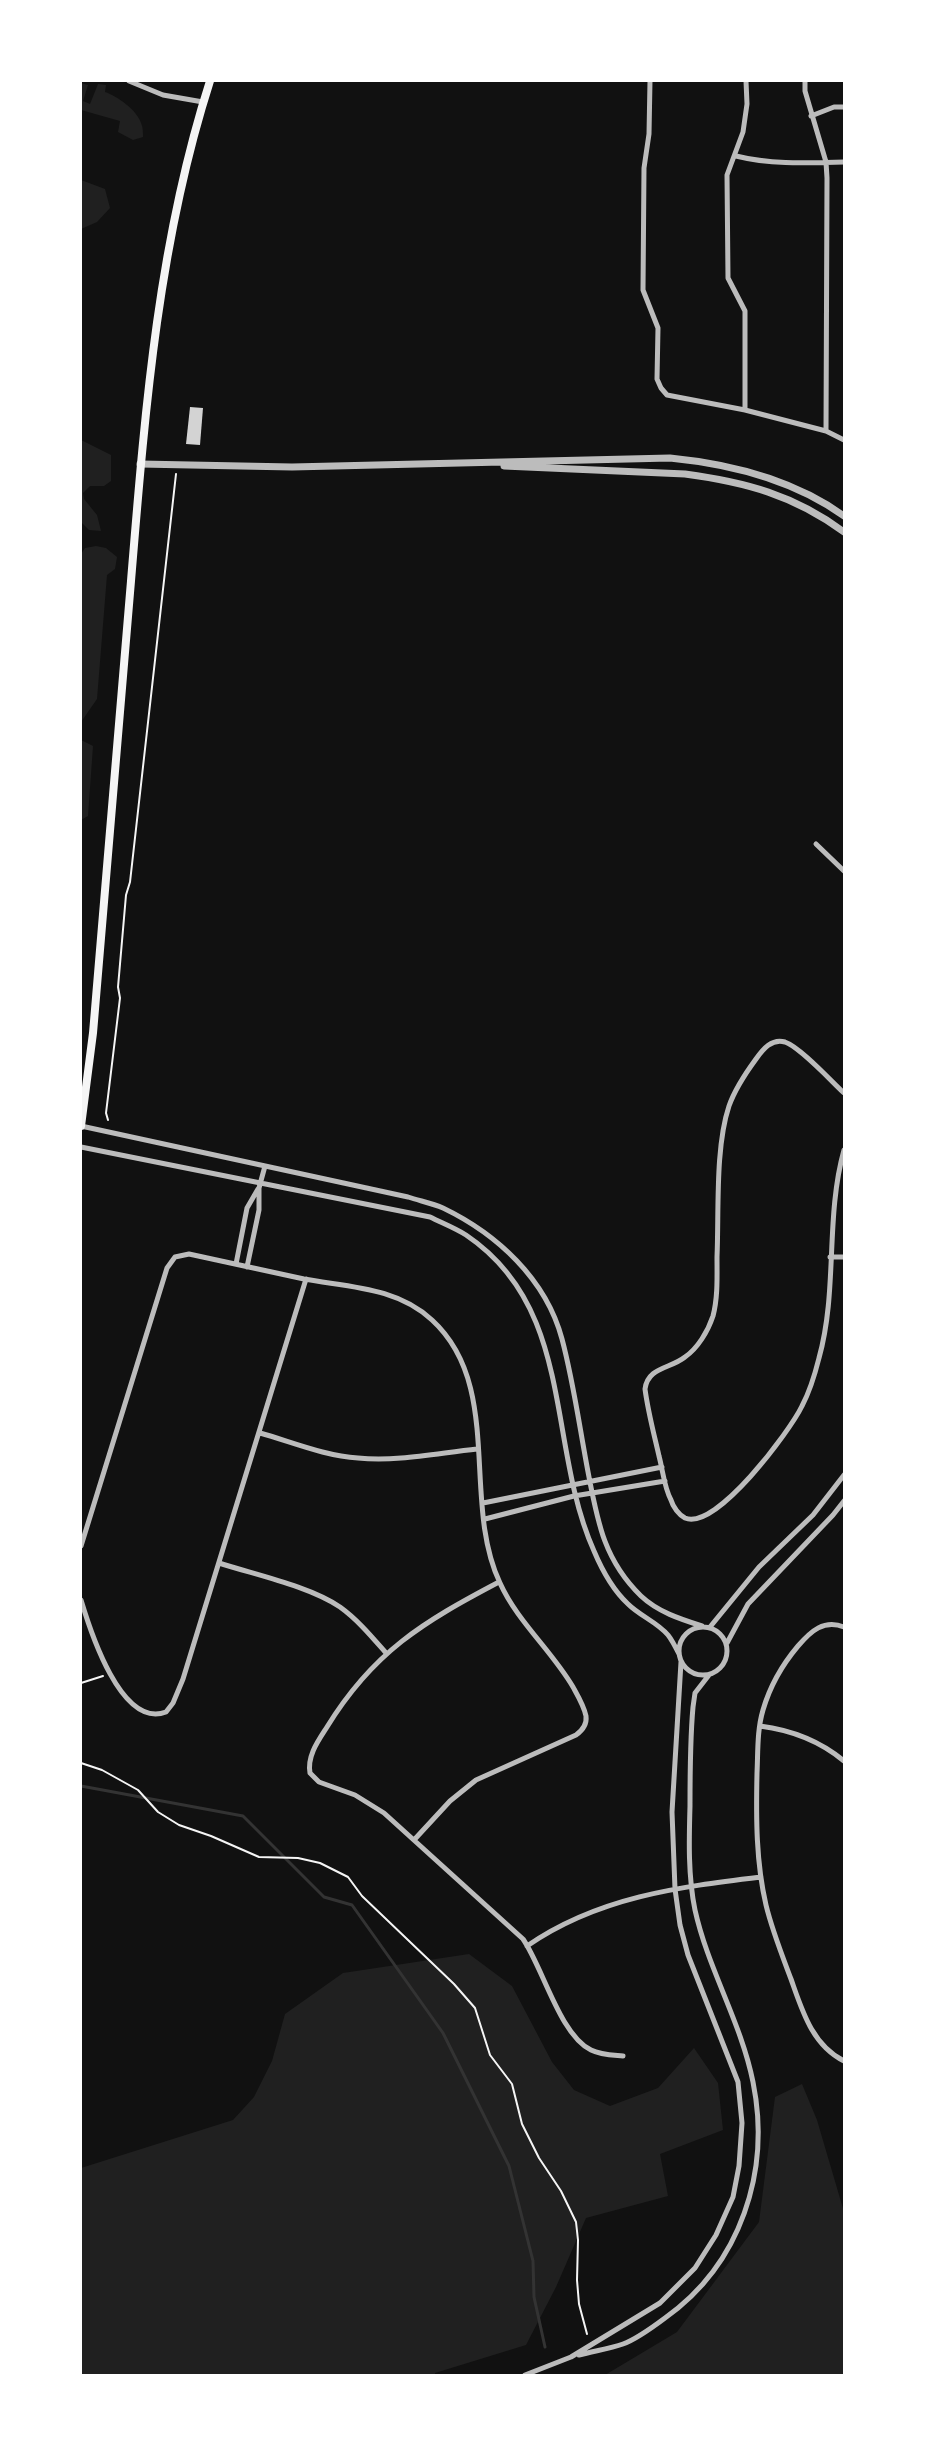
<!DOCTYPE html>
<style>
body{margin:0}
#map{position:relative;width:925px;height:2456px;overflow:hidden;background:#111;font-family:"Crimson Pro",serif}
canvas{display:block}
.frame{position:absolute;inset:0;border:82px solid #fff;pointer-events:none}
</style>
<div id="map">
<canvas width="925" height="2456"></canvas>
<div class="frame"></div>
</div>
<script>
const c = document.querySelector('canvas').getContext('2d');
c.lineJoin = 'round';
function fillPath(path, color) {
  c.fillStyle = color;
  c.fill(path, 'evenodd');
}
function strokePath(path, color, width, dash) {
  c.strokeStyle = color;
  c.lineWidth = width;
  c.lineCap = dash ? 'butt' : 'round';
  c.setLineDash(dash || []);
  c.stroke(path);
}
fillPath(new Path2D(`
 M81 83 88 85 83 101 90 104 98 84 106 85 105 92C117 96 137 110 141 123 143 127 143 133 143 137L133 140 118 132 120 121 81 110Z
 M81 180 105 189 110 208 97 222 81 229Z
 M81 440 111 455V481L104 486H90L83 493 84 499 97 515 101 531 89 530 81 522Z
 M96 546 106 548 117 557 115 569 107 575 97 699 81 722V554L85 548Z
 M81 740 93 746 88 816 81 820Z
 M469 1954 512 1986 552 2062 574 2090 610 2106 658 2088 694 2048 718 2083 723 2130 660 2154 668 2196 586 2218 556 2287 526 2345 435 2373V2375H81V2168L233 2120 254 2097 272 2061 285 2014 343 1973Z
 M802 2084 817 2120 844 2212V2375H605L677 2332 759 2222 775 2097Z`), '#202020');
strokePath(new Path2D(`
 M81 1786 243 1816 324 1897 352 1905 443 2033 509 2166 533 2261 534 2297 545 2347`), '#333', 3);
fillPath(new Path2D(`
 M190 407 203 408 200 445 186 444Z`), '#d3d3d3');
strokePath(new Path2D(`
 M108 1120 106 1113 120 998 118 987 126 895 130 882 176 474
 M81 1683 103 1676
 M81 1763 102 1770 138 1790 158 1812 179 1825 211 1836 259 1857 298 1858 320 1863 348 1877 362 1896 454 1984 475 2008 490 2055 512 2084 522 2124 539 2158 561 2191 576 2222 578 2240 577 2280 579 2304 587 2334`), '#f5f5f5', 2);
strokePath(new Path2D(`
 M129 81 163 95 203 102
 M650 81 649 134 644 168 643 290 658 328 657 379 661 388 667 395 745 410 826 431 844 440
 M805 81V91L826 162 827 178 826 431
 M811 116 834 107H844
 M736 156C772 165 808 163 844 162
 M745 410V311L728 278 727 175 743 132 747 104 746 81
 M816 844 844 871
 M844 1093C831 1081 800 1047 785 1042 772 1038 763 1049 756 1059 745 1074 735 1089 729 1106 715 1148 719 1212 717 1257 717 1276 718 1297 713 1316 708 1331 698 1348 685 1357 670 1369 648 1367 645 1389 648 1412 654 1434 659 1456 663 1471 664 1487 671 1500 673 1507 679 1515 685 1518 716 1531 790 1431 802 1406 810 1391 815 1374 819 1358 838 1290 825 1218 844 1150
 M81 1126 408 1197C420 1201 432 1203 443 1208 497 1234 546 1279 562 1339 574 1384 580 1431 589 1477 598 1524 605 1561 641 1596 658 1612 680 1619 702 1626
 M81 1147 430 1217C442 1223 455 1228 466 1235 576 1309 546 1444 594 1551 602 1570 613 1590 628 1604 640 1616 657 1622 668 1635 672 1640 676 1648 679 1654
 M830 1257H844
 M236 1264 247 1208 258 1189
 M247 1267 259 1210V1188L265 1166
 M260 1433C292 1442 325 1456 358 1458 397 1462 438 1453 477 1449
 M483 1503 662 1467
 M485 1519 574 1496 665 1481
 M81 1546 167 1268 175 1257 189 1254C227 1262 266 1271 304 1279 348 1287 397 1287 432 1320 504 1386 461 1501 500 1583 517 1621 552 1651 573 1687 578 1696 584 1706 586 1716 587 1724 583 1730 576 1735L476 1780 450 1801 414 1840
 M219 1563C256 1575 309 1586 340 1607 358 1620 372 1637 386 1653
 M499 1582C423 1622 373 1652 327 1727 318 1741 307 1756 310 1773L319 1782 355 1795 384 1813 523 1939C543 1968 560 2035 591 2050 601 2055 612 2055 623 2056
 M81 1600C90 1630 121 1729 166 1712L173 1703 183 1679 306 1279
 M679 1651a24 24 0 1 1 48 0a24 24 0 1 1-48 0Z
 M710 1627 759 1567 813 1515 844 1475
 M844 1627C824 1619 811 1631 798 1646 782 1665 770 1686 763 1710 757 1730 758 1752 757 1773 756 1818 756 1862 766 1905 772 1930 782 1955 791 1979 802 2010 812 2045 844 2061
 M727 1643 748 1604 833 1515 844 1501
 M760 1726C791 1730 820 1741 844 1761
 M527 1946C598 1897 678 1887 761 1877
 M579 2355C593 2351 609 2349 623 2344 637 2339 653 2327 665 2318 741 2264 771 2171 753 2082 741 2022 708 1969 695 1910 688 1876 689 1840 690 1806 690 1773 690 1740 693 1707L695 1693 709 1675
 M525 2375 571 2357 660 2303 695 2268 716 2235 733 2197 739 2166 742 2123 738 2082 688 1955 680 1925 675 1889 672 1812 681 1662`), '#bcbcbc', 5);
strokePath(new Path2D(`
 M140 464 292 467 670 458C731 464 794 480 844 516
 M504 466 685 474C745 482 794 495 844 532`), '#bcbcbc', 7);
strokePath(new Path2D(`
 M81 1126 93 1033C107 882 119 731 131 581 145 411 158 243 210 81`), '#f5f5f5', 8);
</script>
